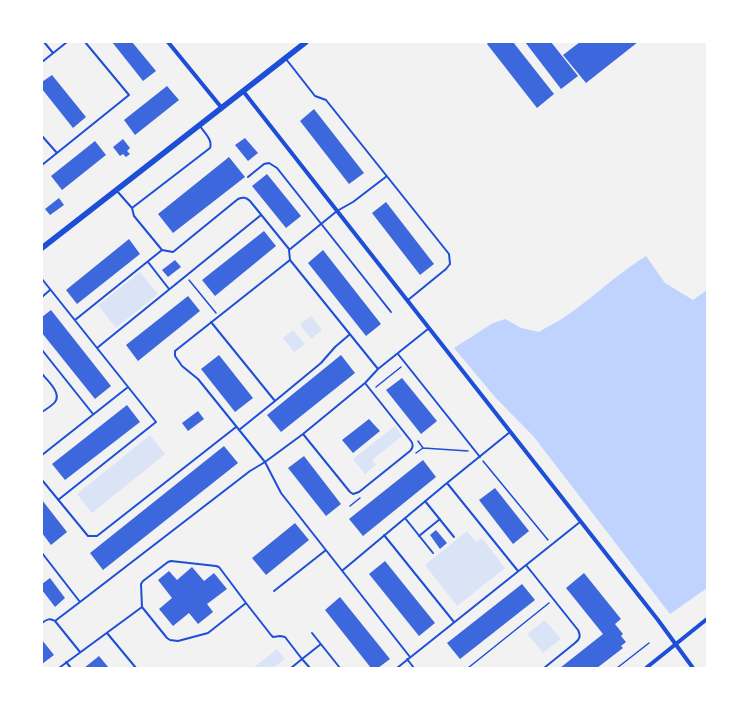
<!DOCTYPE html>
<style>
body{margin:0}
#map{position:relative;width:749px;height:710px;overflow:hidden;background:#f2f2f2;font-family:Ubuntu,sans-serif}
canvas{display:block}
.frame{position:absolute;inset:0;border:43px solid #fff;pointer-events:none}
</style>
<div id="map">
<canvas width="749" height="710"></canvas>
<div class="frame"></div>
</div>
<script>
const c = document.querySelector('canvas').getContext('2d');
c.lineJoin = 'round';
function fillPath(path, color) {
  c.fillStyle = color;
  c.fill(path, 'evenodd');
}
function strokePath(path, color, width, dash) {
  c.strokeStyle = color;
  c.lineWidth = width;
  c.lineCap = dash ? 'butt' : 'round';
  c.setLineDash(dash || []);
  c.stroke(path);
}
fillPath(new Path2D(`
 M140 272 158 294 116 328 98 305Z
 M311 316 322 330 311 339 300 324Z
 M293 330 305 344 294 352 283 338Z
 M395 426 402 436 372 460 376 465 365 474 353 459Z
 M150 435 165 454 92 513 77 494Z
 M467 531 476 542 482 538 505 568 457 606 425 565Z
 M545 620 561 639 543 653 527 634Z
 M277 649 285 659 273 668H253Z`), '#dbe4f7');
fillPath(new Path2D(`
 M646 256 665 283 693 300 707 290V588L670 614 534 437 495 397 454 348 493 323 505 319 521 328 539 332C548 326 558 322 566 316 594 297 618 273 646 256Z`), '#bfd3fe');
fillPath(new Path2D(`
 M112 42H132L156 71 143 81Z
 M489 42H513L554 94 537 108 487 44Z
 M525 42H551L578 76 561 89Z
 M580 42H638L586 83 563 55Z
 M52 75 86 117 73 128 42 89V82Z
 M167 86 179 100 135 135 124 120Z
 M314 109 364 173 349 184 300 121Z
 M245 138 258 153 248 161 235 145Z
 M123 139 130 148 127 151 130 154 126 157 123 154 120 156 113 147Z
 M95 141 106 155 62 190 51 176Z
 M229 157 245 177 173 233 158 214Z
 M267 174 301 216 286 228 252 186Z
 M59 198 64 205 50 215 45 209Z
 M386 202 434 264 420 275 372 213Z
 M264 231 276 246 215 296 202 280Z
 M129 239 140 254 77 304 66 290Z
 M323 250 381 324 366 336 308 263Z
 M175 260 181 267 168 277 162 270Z
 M188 296 200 311 138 361 126 345Z
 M51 310 111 386 95 399 42 333V317Z
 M219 355 253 398 235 412 201 369Z
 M341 355 355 373 281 432 267 415Z
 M402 378 437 421 421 434 386 390Z
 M127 405 140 422 65 480 52 464Z
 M198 411 204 419 188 431 182 423Z
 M369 419 380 431 353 453 342 440Z
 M224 446 238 463 103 570 90 553Z
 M304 456 341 504 326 516 288 468Z
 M423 460 436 477 363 536 349 519Z
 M495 488 529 531 513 544 479 500Z
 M42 500 67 532 51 545 42 533Z
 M295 523 309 540 266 575 252 558Z
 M436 530 447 543 440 549 430 535Z
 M385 561 435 623 419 636 369 574Z
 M192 567 204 581 214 573 227 589 207 604 213 612 198 624 189 613 173 626 159 609 172 598 158 580 169 571 177 580Z
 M584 573 621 619 615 624 623 634 621 636 626 642 621 646 623 648 597 668H560L603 634 566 588Z
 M50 578 65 598 55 607 42 590V584Z
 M522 584 535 600 460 659 447 643Z
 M340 597 390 659 378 668H371L325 610Z
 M42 640 54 655 42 664Z
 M99 656 109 668H84Z`), '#3d67dc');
strokePath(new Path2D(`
 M189 280 216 313
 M376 387 401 367
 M418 441 423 448
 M416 453 423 448 468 451
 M483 461 548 540
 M350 506 360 498
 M468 668 549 603
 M617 668 649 643`), '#1d4ed8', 1.5);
strokePath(new Path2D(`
 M44 42 53 53
 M286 59 315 96 326 100 449 254 450 264 446 269 408 300
 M42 62 67 42
 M42 136 57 153
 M42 165 129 95 85 42
 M387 176 353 202 337 211 289 250 290 260 175 351V356L182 366 198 379 265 462 281 493 410 657
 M248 177 264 164 269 163 277 168 391 312
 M117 191 132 208 134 216 162 250 173 252 238 199C243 197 246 197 250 201L289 249
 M132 208 210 148C213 140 204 132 200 126
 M290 260 378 369
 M148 262 169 289
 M42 279 156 422 58 500
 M42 297 50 290
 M75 320 162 250
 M211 322 275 401 321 363 335 347 349 335
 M97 348 261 215
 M42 350 93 414
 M398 354 480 457
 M42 374C47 380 62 393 55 402 52 406 46 409 42 412
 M239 430 275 401
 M303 434 350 492 353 494 359 492 410 451C413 448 414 445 411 441L365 383
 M42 455 128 387
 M42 480 88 536H97L236 427
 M447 483 510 432
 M425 501 454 537
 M405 518 433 553
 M384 535 454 622
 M419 536 440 519
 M42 553 80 602 55 621
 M526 565 578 630C581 636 580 639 575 643L544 668
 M343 570 447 483 518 571
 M274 591 326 550
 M80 602 250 471 265 462 303 434 365 383 378 369 428 329
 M142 607 141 584 143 581 168 562 171 561 216 566 219 567 246 603
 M42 623C47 619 50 618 55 621L80 652
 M107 633 136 668
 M312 633 340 668
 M407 659 414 668
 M66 662 71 668
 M59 668 142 607 167 638 170 640 178 641 208 633 246 603 271 635 273 637 280 636 285 637 302 659 321 644
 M291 668 302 659 310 668
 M397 668 580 522`), '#1d4ed8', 2);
strokePath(new Path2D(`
 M168 42 221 107
 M243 91 658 620 693 668
 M646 668 707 619`), '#1d4ed8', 4);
strokePath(new Path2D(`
 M42 248 306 42`), '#1d4ed8', 5.5);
</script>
